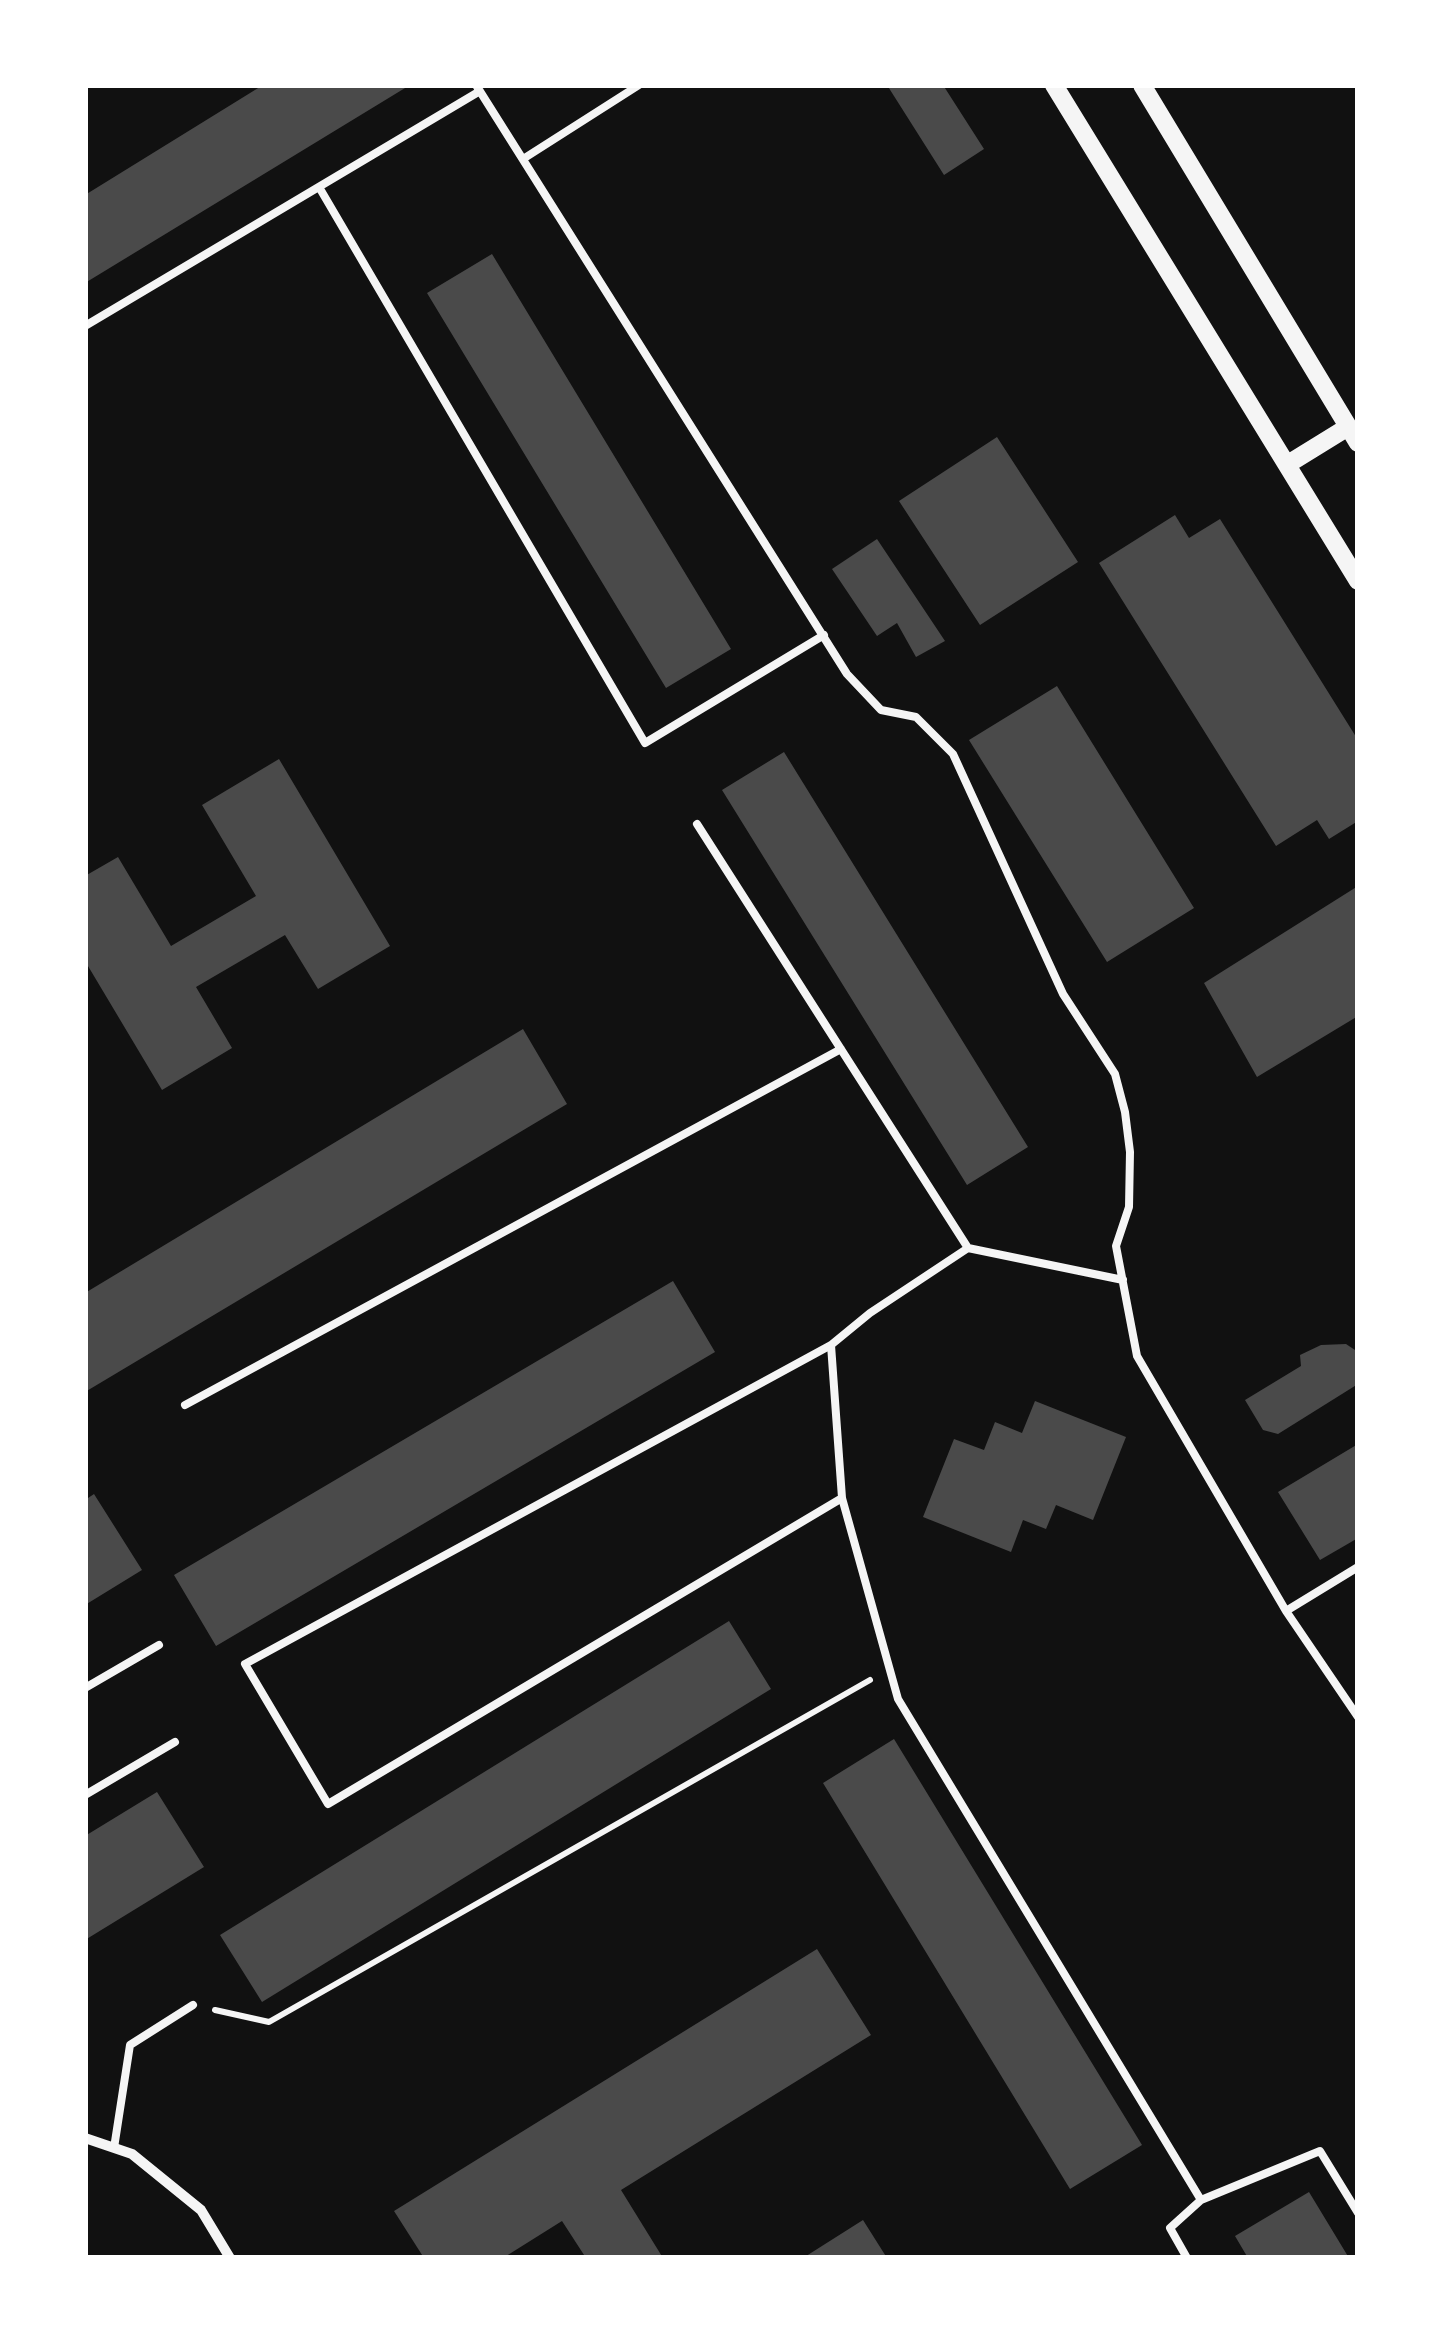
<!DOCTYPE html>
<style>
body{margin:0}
#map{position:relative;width:1443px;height:2343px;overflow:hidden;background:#111;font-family:"Alegreya Sans",sans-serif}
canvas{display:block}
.frame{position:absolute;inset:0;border:88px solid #fff;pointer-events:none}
</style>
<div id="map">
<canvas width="1443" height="2343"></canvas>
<div class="frame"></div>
</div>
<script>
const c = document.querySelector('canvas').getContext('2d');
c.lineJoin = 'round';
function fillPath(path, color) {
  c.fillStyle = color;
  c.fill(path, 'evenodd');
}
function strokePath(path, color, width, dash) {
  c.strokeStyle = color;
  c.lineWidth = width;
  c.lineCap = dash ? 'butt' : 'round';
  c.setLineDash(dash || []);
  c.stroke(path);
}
fillPath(new Path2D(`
 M263 85H410L85 283V195Z
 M887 85H943L984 149 944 175Z
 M492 254 731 649 666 688 427 293Z
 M997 437 1078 562 980 625 899 501Z
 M1175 515 1189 538 1220 519 1358 740V821L1329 839 1317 820 1276 846 1099 563Z
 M877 539 945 641 916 657 897 623 877 636 832 569Z
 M1057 686 1194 908 1107 962 969 740Z
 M784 752 1028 1147 967 1185 722 790Z
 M279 759 390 946 318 989 285 935 196 987 232 1048 162 1090 85 961V876L118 857 171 946 256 896 202 805Z
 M1358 886V1016L1257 1077 1204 983Z
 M523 1029 567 1104 85 1392V1293Z
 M673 1281 715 1352 216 1646 174 1575Z
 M1346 1344 1358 1352V1384L1278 1434 1263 1430 1245 1400 1301 1366 1300 1355 1321 1345Z
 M1035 1401 1126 1437 1093 1520 1056 1505 1046 1529 1023 1520 1011 1552 923 1517 954 1439 984 1450 995 1422 1022 1433Z
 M1358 1444V1538L1320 1560 1278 1492Z
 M94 1494 142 1570 85 1605V1500Z
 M729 1621 771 1689 262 2002 220 1935Z
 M894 1739 1142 2145 1070 2189 823 1783Z
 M157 1792 204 1867 85 1940V1836Z
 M817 1949 871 2035 621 2190 663 2258H586L562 2221 503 2258H424L394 2211Z
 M1309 2192 1349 2258H1248L1235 2236Z
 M863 2220 887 2258H803Z`), '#4a4a4a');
strokePath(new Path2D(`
 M215 2010 269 2022 870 1680`), '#f5f5f5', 6);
strokePath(new Path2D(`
 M476 85 847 674 881 710 916 717 953 754 1063 994 1115 1074 1125 1112 1130 1152 1129 1207 1116 1246 1137 1356 1286 1611 1358 1717
 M523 159 639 85
 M319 187 645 743 824 635
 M85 326 480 91
 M697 824 968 1248 1123 1280
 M831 1345 842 1498 898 1699 1201 2200 1320 2151 1358 2213
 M185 1405 841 1049
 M842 1498 328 1804 245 1664 831 1345 870 1313 968 1248
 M1286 1611 1358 1567
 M85 1688 159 1645
 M85 1795 175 1742
 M114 2148 130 2045 193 2005
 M1187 2258 1170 2228 1201 2200`), '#f5f5f5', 8);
strokePath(new Path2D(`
 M85 2138 132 2154 201 2210 230 2258`), '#f5f5f5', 10);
strokePath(new Path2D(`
 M1054 85 1358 581
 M1142 85 1358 443
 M1288 464 1348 427`), '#f5f5f5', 18);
</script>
